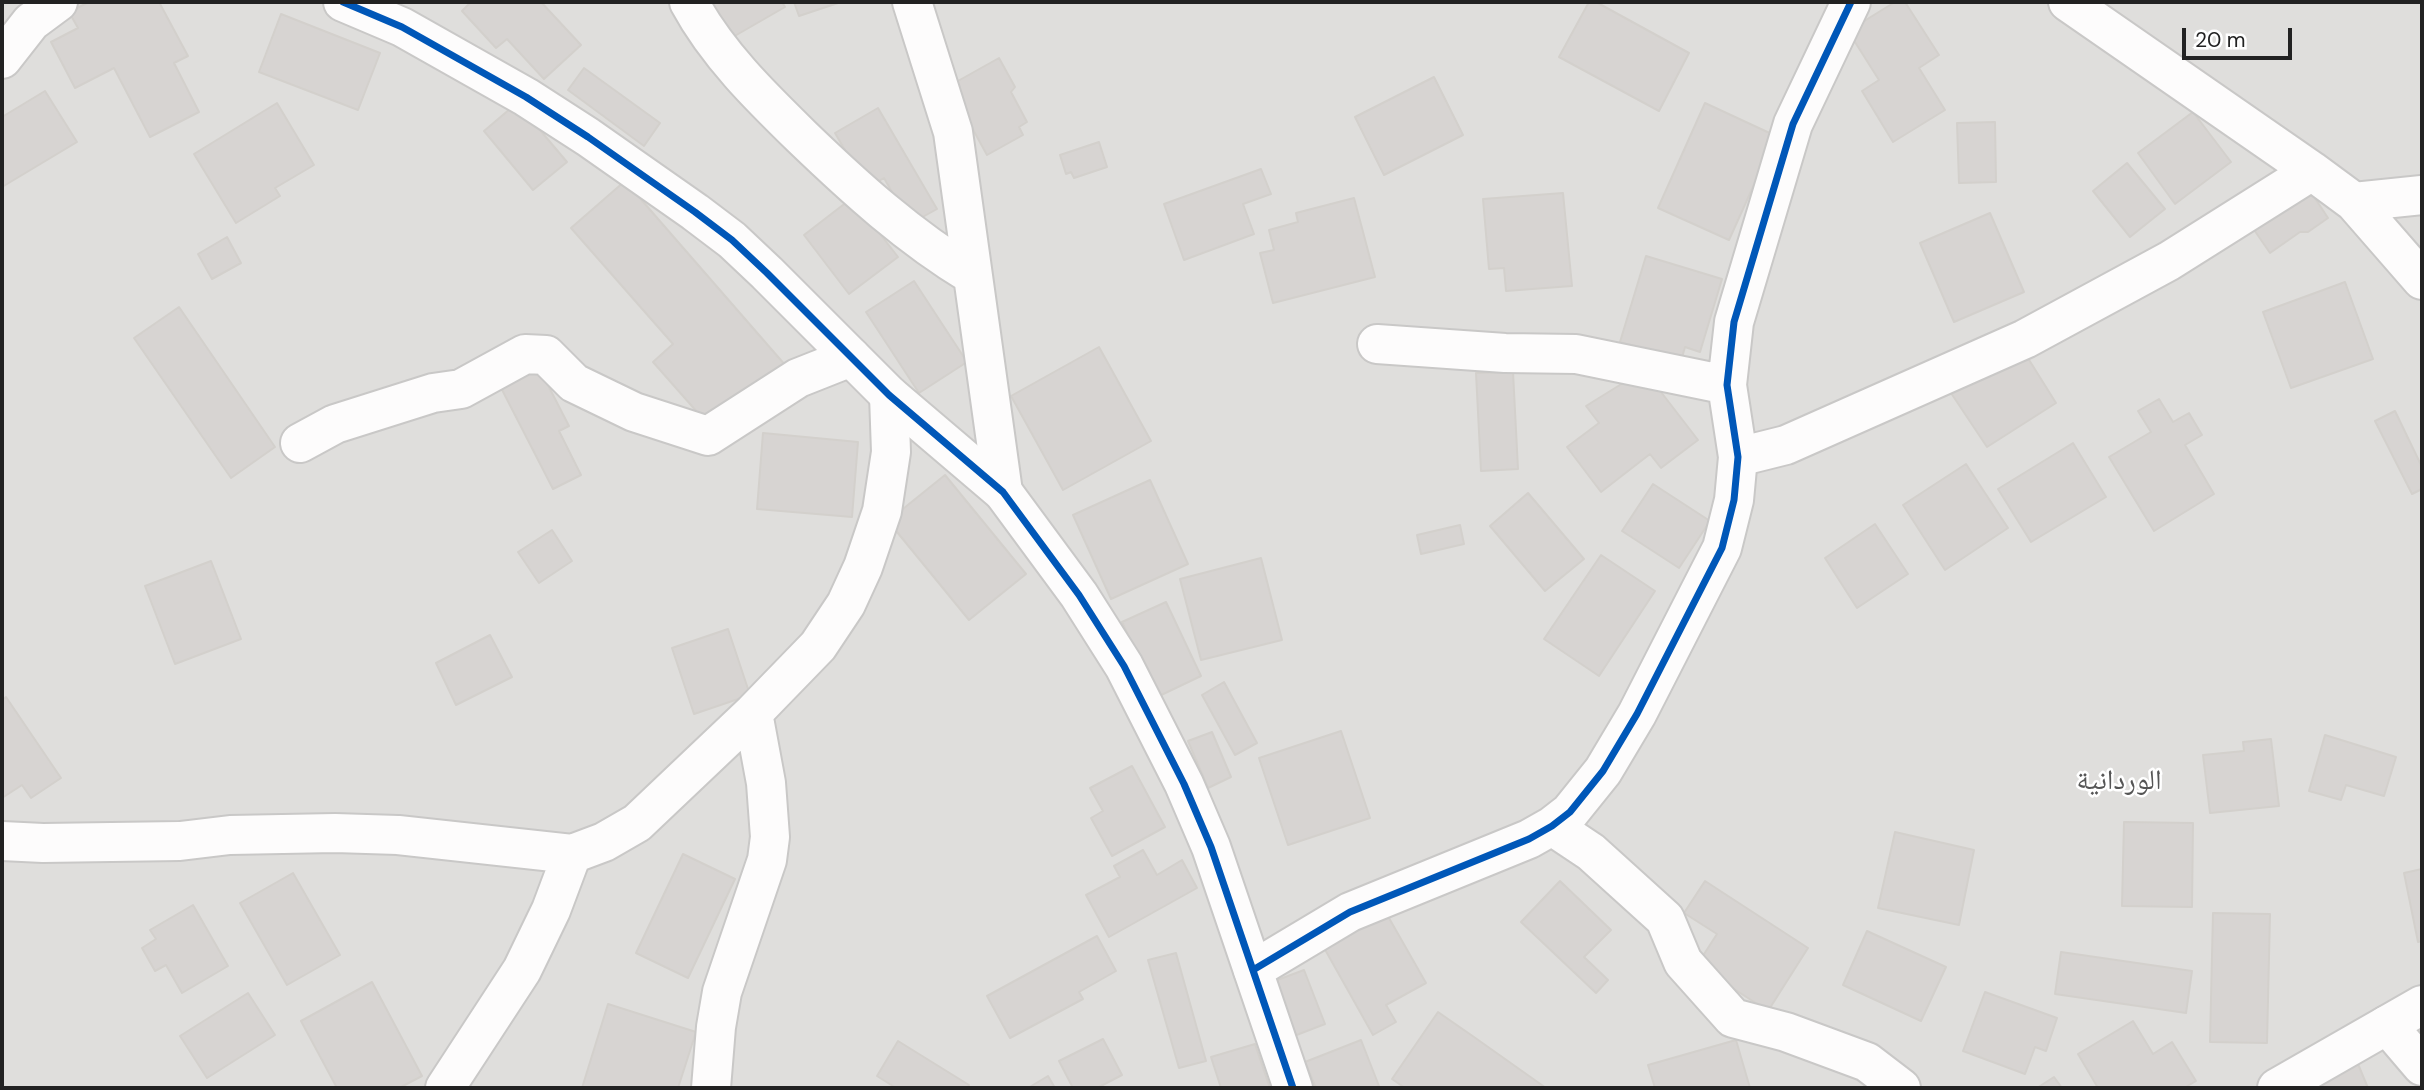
<!DOCTYPE html>
<meta charset="utf-8">
<style>
body{margin:0}
#map{position:relative;width:2424px;height:1090px;overflow:hidden;background:#f0eeeb;font-family:"DM Sans",sans-serif}
canvas{display:block}
.frame{position:absolute;inset:0;border:4px solid #222;pointer-events:none}
.scale{position:absolute;left:2182px;top:28px;width:110px;height:32px;box-sizing:border-box;border:4px solid #222;border-top:0;padding-left:9px;font-size:21px;line-height:24px;white-space:nowrap;color:#222;-webkit-text-stroke:5px #fff;paint-order:stroke}
</style>
<div id="map">
<canvas width="2424" height="1090"></canvas>
<div class="frame"></div>
<div class="scale">20 m</div>
</div>
<script>
const c = document.querySelector('canvas').getContext('2d');
c.lineJoin = 'round';
function fillPath(path, color) {
  c.fillStyle = color;
  c.fill(path, 'evenodd');
}
function strokePath(path, color, width, dash) {
  c.strokeStyle = color;
  c.lineWidth = width;
  c.lineCap = dash ? 'butt' : 'round';
  c.setLineDash(dash || []);
  c.stroke(path);
}
function write(font, color, halo, rows, align = 'center') {
  c.font = font + ' "DM Sans","Noto Naskh Arabic",sans-serif';
  c.lineWidth = 5;
  c.setLineDash([]);
  c.textBaseline = 'middle';
  c.strokeStyle = halo;
  c.fillStyle = color;
  for (const [text, x, y, turn = 0] of rows) {
    c.save();
    c.translate(x, y);
    c.rotate((+turn || 0) * Math.PI / 180);
    c.textAlign = isNaN(turn) ? turn : align;
    if (halo) c.strokeText(text, 0, 0);
    c.fillText(text, 0, 0);
    c.restore();
  }
}
fillPath(new Path2D(`
 M2 2H2422V1088H2Z`), '#dfdedc');
const building = new Path2D(`
 M89 2H159L188 56 174 63 199 112 150 137 114 68 75 88 51 42 78 28 69 12Z
 M471 2H541L581 45 544 79 507 39 496 48 462 11Z
 M704 2H782L785 7 726 41Z
 M794 2H841L799 16Z
 M1589 2H1596L1689 53 1659 111 1559 57Z
 M1895 2H1905L1939 55 1919 68 1945 110 1893 142 1862 91 1879 80 1848 31Z
 M281 14 380 53 358 110 259 72Z
 M999 58 1015 87 1011 92 1027 122 1019 127 1023 135 987 155 949 86Z
 M584 68 660 123 644 146 568 90Z
 M1434 77 1463 135 1384 175 1355 117Z
 M45 91 77 142 2 187V117Z
 M277 103 314 165 275 188 280 196 236 223 194 154Z
 M517 103 567 162 533 190 484 131Z
 M1705 103 1776 136 1729 240 1658 208Z
 M878 108 937 209 910 224 884 178 867 188 835 133Z
 M2193 112 2231 162 2175 204 2138 153Z
 M1995 122 1996 182 1959 183 1957 123Z
 M1099 142 1107 167 1074 178 1071 172 1066 174 1060 155Z
 M2127 163 2165 209 2130 237 2093 191Z
 M1261 169 1271 194 1243 204 1254 234 1184 260 1164 204Z
 M625 181 786 366 713 430 653 362 673 344 571 228Z
 M2307 186 2328 218 2308 232H2300L2270 253 2248 221Z
 M1563 193 1572 286 1506 291 1504 268 1489 269 1483 199Z
 M852 198 898 257 849 294 804 235Z
 M1354 198 1375 277 1273 303 1260 253 1274 250 1269 230 1298 222 1296 213Z
 M1990 213 2024 292 1954 322 1920 243Z
 M227 237 241 263 212 279 198 254Z
 M1646 256 1722 279 1700 352 1685 347 1681 361 1620 342Z
 M914 281 967 362 919 393 866 312Z
 M2345 282 2373 359 2291 388 2263 312Z
 M179 307 275 447 231 478 134 338Z
 M1099 347 1151 441 1063 490 1011 396Z
 M2021 347 2056 403 1987 447 1951 393Z
 M535 360 569 426 559 431 581 475 553 489 497 380Z
 M1644 370 1698 440 1661 468 1650 454 1601 492 1567 447 1599 423 1586 406Z
 M1513 372 1518 469 1481 471 1476 373Z
 M2159 399 2173 422 2189 413 2202 435 2185 445 2214 494 2154 531 2109 457 2151 432 2138 411Z
 M2395 411 2422 467V489L2412 494 2375 421Z
 M763 433 858 442 852 517 757 509Z
 M2073 443 2106 497 2031 542 1998 489Z
 M1966 464 2008 528 1945 570 1903 505Z
 M945 475 1026 574 969 620 888 521Z
 M1150 480 1188 564 1111 599 1073 515Z
 M1653 484 1710 521 1679 568 1622 531Z
 M1528 493 1584 559 1545 591 1490 526Z
 M1875 524 1908 574 1857 608 1825 558Z
 M1460 525 1464 544 1421 554 1417 535Z
 M552 530 572 561 539 583 518 552Z
 M1601 555 1655 591 1599 676 1544 639Z
 M1261 558 1282 640 1201 660 1180 579Z
 M211 561 241 639 175 664 145 586Z
 M1166 602 1201 676 1157 697 1122 622Z
 M728 629 750 695 694 714 672 648Z
 M490 635 512 677 456 705 436 663Z
 M1224 682 1257 743 1235 755 1202 695Z
 M6 697 61 778 31 798 22 785 2 798V700Z
 M1341 731 1370 818 1288 845 1259 758Z
 M1212 732 1231 777 1208 788 1188 741Z
 M2325 735 2396 757 2384 796 2346 785 2341 800 2309 791Z
 M2271 739 2279 806 2210 813 2203 755 2244 751 2243 742Z
 M1132 766 1165 827 1112 856 1091 818 1103 811 1090 788Z
 M2124 822 2193 823 2192 907 2122 906Z
 M1895 832 1974 850 1959 925 1878 908Z
 M1143 850 1157 875 1182 860 1197 888 1109 937 1086 895 1120 877 1114 866Z
 M683 854 735 879 688 978 636 953Z
 M2422 869V941L2418 942 2404 873Z
 M293 873 340 955 287 985 240 903Z
 M1560 881 1611 930 1584 957 1608 980 1596 993 1521 922Z
 M1705 881 1808 948 1768 1011 1697 965 1717 934 1684 913Z
 M193 905 228 966 182 993 166 965 155 971 142 948 156 939 150 930Z
 M1385 911 1426 983 1386 1005 1396 1022 1373 1035 1323 946Z
 M2213 913 2270 914 2267 1043 2210 1042Z
 M1867 931 1946 967 1921 1021 1843 985Z
 M1097 936 1116 971 1079 992 1083 999 1010 1038 987 996Z
 M2061 952 2192 971 2186 1013 2055 994Z
 M1176 953 1206 1061 1179 1068 1148 960Z
 M1304 970 1325 1024 1294 1036 1272 982Z
 M372 982 422 1076 399 1088H337L301 1021Z
 M1985 992 2057 1018 2046 1051 2035 1047 2025 1074 1963 1051Z
 M248 993 275 1035 207 1078 180 1036Z
 M608 1004 696 1032 678 1088H582Z
 M1438 1012 1474 1037 1546 1088H1405L1392 1079Z
 M2133 1021 2153 1054 2172 1042 2196 1081 2184 1088H2098L2078 1054Z
 M1103 1039 1122 1075 1097 1088H1073L1059 1061Z
 M1361 1040 1379 1086 1373 1088H1316L1305 1062Z
 M1736 1040 1750 1088H1655L1648 1065Z
 M898 1041 969 1085 967 1088H896L877 1076Z
 M1255 1044 1270 1088H1221L1211 1057Z
 M2358 1064 2368 1088H2315Z
 M1048 1076 1055 1088H1028Z
 M2054 1077 2062 1088H2037Z`);
fillPath(building, '#d7d4d2');
strokePath(building, '#d3d0cc', 2);
const minor = new Path2D(`
 M689 2C717 54 760 96 802 137 855 188 909 237 972 275
 M912 2 953 132 1003 492
 M2068 2 2312 171 2354 202 2422 280
 M2354 202 2422 195
 M1377 344 1505 353 1576 354 1727 385
 M300 443 335 424 433 393 461 389 525 354 546 355 574 383 634 412 708 436 798 378 851 357
 M1738 457 1786 445 2025 339 2169 261 2312 171
 M1552 826 1591 852 1665 919 1683 962 1733 1018 1786 1032 1867 1062 1901 1088
 M2 841 43 843 180 841 230 835 335 833 398 835 572 854 604 842 637 823 753 713 818 646 846 604 863 567 882 511 891 452 889 395
 M1253 970 1350 912 1529 839 1552 826 1570 812 1603 771 1637 714 1722 548 1734 500 1738 457 1727 385 1734 322 1793 124 1851 2
 M2387 1025 2422 1066
 M445 1088 522 970 551 910 572 854
 M711 1088 716 1027 722 992 767 860 770 837 766 783 753 713`);
const tertiary = new Path2D(`
 M343 2 402 27 526 97 588 137 695 212 732 240 767 273 889 395 1003 492 1079 595 1124 666 1184 784 1211 847 1293 1088
 M2 59 31 22 58 2
 M2277 1088 2422 1005`);
strokePath(minor, '#c9c8c7', 42);
strokePath(tertiary, '#c9c8c7', 42);
strokePath(minor, '#fdfcfc', 38);
strokePath(tertiary, '#fdfcfc', 38);
strokePath(new Path2D(`
 M343 2 402 27 526 97 588 137 695 212 732 240 767 273 889 395 1003 492 1079 595 1124 666 1184 784 1211 847 1293 1088
 M1253 970 1350 912 1529 839 1552 826 1570 812 1603 771 1637 714 1722 548 1734 500 1738 457 1727 385 1734 322 1793 124 1851 2`), '#0057b8', 7);
write('28px', '#555', '#fff', [
 ["الوردانية",2119,782]
]);
</script>
